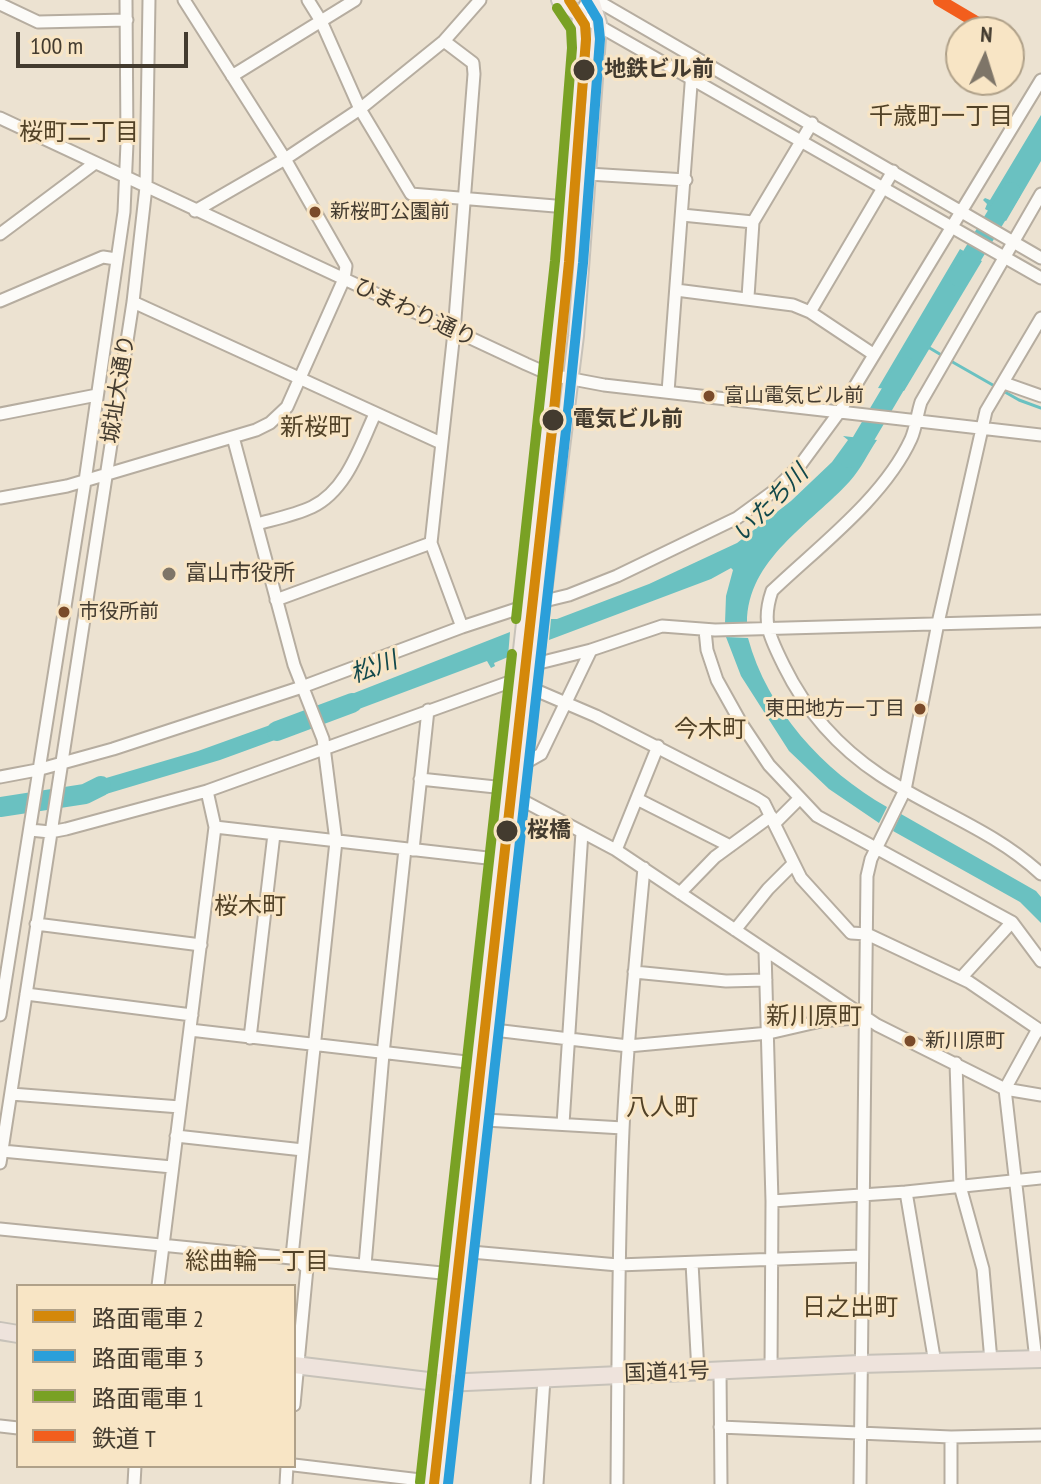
<!DOCTYPE html>
<meta charset="utf-8">
<style>
body{margin:0}
#map{position:relative;width:1041px;height:1484px;overflow:hidden;background:#ece2d1;font-family:"PT Sans Narrow","Noto Sans JP",sans-serif}
canvas{display:block}
.legend{position:absolute;left:16px;top:1284px;width:280px;height:184px;box-sizing:border-box;background:#f8e5c5;border:2px solid #b0a189;margin:0;padding:10px 14px;list-style:none;font-size:24px;color:#433b2f}
.legend li{display:flex;align-items:center;gap:16px;height:40px}
.legend b{width:40px;border:2px solid #b0a189}
.north{position:absolute;left:945px;top:16px;width:80px;height:80px;box-sizing:border-box;background:#f8e5c5;border:2px solid #b0a189;border-radius:50%;rotate:4deg;font-size:22px;font-weight:700;line-height:32px;text-align:center;color:#433b2f}
.north::after{content:'';display:block;margin:auto;width:28px;height:36px;background:#7e7568;clip-path:polygon(50% 0,100% 100%,50% 72%,0 100%)}
.scale{position:absolute;left:16px;top:32px;width:172px;height:36px;box-sizing:border-box;border:4px solid #433b2f;border-top:0;padding-left:10px;font-size:24px;line-height:28px;white-space:nowrap;color:#433b2f;-webkit-text-stroke:6px #f8e5c5;paint-order:stroke}
</style>
<div id="map">
<canvas width="1041" height="1484"></canvas>
<ul class="legend">
<li><b style="height:10px;background:#d4880a"></b>路面電車 2</li>
<li><b style="height:10px;background:#2b9fda"></b>路面電車 3</li>
<li><b style="height:10px;background:#79a124"></b>路面電車 1</li>
<li><b style="height:10px;background:#f25e1d"></b>鉄道 T</li>
</ul>
<div class="north">N</div>
<div class="scale">100 m</div>
</div>
<script>
const c = document.querySelector('canvas').getContext('2d');
c.lineJoin = 'round';
function fillPath(path, color) {
  c.fillStyle = color;
  c.fill(path, 'evenodd');
}
function strokePath(path, color, width, dash) {
  c.strokeStyle = color;
  c.lineWidth = width;
  c.lineCap = dash ? 'butt' : 'round';
  c.setLineDash(dash || []);
  c.stroke(path);
}
function write(font, color, halo, rows, align = 'center') {
  c.font = font + ' "PT Sans Narrow","Noto Sans JP",sans-serif';
  c.lineWidth = 6;
  c.setLineDash([]);
  c.textBaseline = 'middle';
  c.strokeStyle = halo;
  c.fillStyle = color;
  for (const [text, x, y, turn = 0] of rows) {
    c.save();
    c.translate(x, y);
    c.rotate((+turn || 0) * Math.PI / 180);
    c.textAlign = isNaN(turn) ? turn : align;
    if (halo) c.strokeText(text, 0, 0);
    c.fillText(text, 0, 0);
    c.restore();
  }
}
fillPath(new Path2D(`
 M1041 115V161L1006 221 985 209 987 204 983 200 985 198 990 200Z
 M960 249 982 261 904 391 878 388Z
 M843 436 877 440C868 453 861 469 850 481 811 524 747 559 747 623H725L726 596 733 570 731 568 711 579 549 640 551 619H557L649 584 737 543 791 501 832 462 848 440Z
 M510 632 508 657 494 663 495 666 491 668 487 661 327 721V712L321 706Z
 M726 637 748 638C767 709 823 771 887 807L879 823 829 789 789 751 741 676Z
 M298 715 305 729 220 760 76 803 77 787 89 783 198 751Z
 M901 814 1036 891 1041 897V923L1020 902 893 831Z`), '#6ac1c1');
strokePath(new Path2D(`
 M928 347 943 356
 M949 360 1019 400 1041 408`), '#6ac1c1', 3);
strokePath(new Path2D(`
 M959 277 1011 192
 M849 458 861 443 906 367
 M277 731 352 703
 M0 807 85 794 101 786`), '#6ac1c1', 20);
const minor = new Path2D(`
 M308 0 321 21 360 109 411 194 567 207
 M588 0 580 15 599 26 1041 278
 M596 0 1041 258
 M0 4 38 22 127 20
 M444 41 473 63 474 74 454 332 431 543 462 627
 M232 76 355 0
 M0 118 526 364 551 375 604 385 1041 435
 M588 174 686 180
 M1041 194 921 402C917 414 916 428 911 439 884 498 818 547 772 591 761 623 770 637 784 666 806 711 838 747 880 775 933 810 994 830 1041 874
 M195 211 285 159 360 109 444 41 480 0
 M682 215 753 222
 M0 234 95 163
 M676 290 793 305 810 312 873 354
 M748 297 753 222 812 123
 M0 301 103 257 116 259
 M133 302 441 443
 M810 312 893 171
 M1004 383 1041 396
 M668 392 693 58
 M0 414 97 395
 M233 437 294 665 323 739 336 841 292 1256 307 1268 294 1405
 M0 498 67 486 256 430 270 423 287 407 344 279 346 266 285 159 184 0
 M257 524C275 519 295 515 312 507 347 490 360 446 375 414
 M276 600 431 543
 M705 630 707 650 717 680 741 723 769 765 817 816 1012 922 1041 961
 M535 664 591 650 662 626 715 630 1041 621
 M533 689 596 716 756 798 764 803 801 878 851 933 867 934 969 982 1041 1031
 M525 763 541 754 591 650
 M0 777 37 770 113 749 302 687 462 627 532 604 569 595 617 576 737 518 774 491 801 464 840 411 1041 80
 M420 779 505 788
 M520 799 616 850 877 1025 1005 1089 1041 1095
 M637 799 730 846
 M775 823 800 798
 M215 827 496 859
 M30 830 50 832 66 829 207 791 518 679
 M413 850 428 710
 M616 850 658 746
 M680 893 715 857 771 816
 M36 924 201 945
 M735 930 768 889 793 864
 M765 951 772 1201 771 1369
 M634 972 726 981 766 980
 M961 978 1012 922
 M26 994 192 1015
 M0 1015 85 481 124 212 127 143 126 0
 M190 1030 475 1063
 M494 1030 628 1046 769 1033 821 1021 866 1017
 M250 1038 274 834
 M956 1063 960 1186 983 1269 991 1361
 M11 1094 180 1107
 M485 1120 623 1128
 M563 1124 582 832
 M176 1136 303 1150
 M2 1151 172 1167
 M0 1163 133 302 146 187 149 0
 M906 1192 935 1363
 M772 1201 906 1192 1041 1178
 M0 1229 452 1274
 M471 1252 618 1265 861 1256
 M692 1263 698 1372
 M365 1265 383 1054 405 849
 M158 1286 215 827 207 791
 M1036 1360 1005 1089 1038 1029
 M720 1371 721 1484
 M0 1426 18 1428
 M720 1427 951 1437 1041 1435
 M951 1437V1484
 M294 1465 429 1481
 M134 1484 135 1466
 M286 1484 287 1466
 M537 1484 544 1379
 M617 1484C618 1366 618 1248 623 1130 627 1042 636 955 644 868
 M860 1484 867 876 871 859 905 790 938 623 986 411 1041 318`);
const major = new Path2D(`
 M428 1484 555 345 580 15 559 0
 M443 1484 537 649 576 336 597 52 599 23 592 0`);
const highway = new Path2D(`
 M0 1331 18 1334
 M294 1365 445 1383 860 1364 1041 1359`);
strokePath(minor, '#b6ada0', 15);
strokePath(major, '#c7c2b9', 18);
strokePath(highway, '#c7c2b9', 20);
strokePath(minor, '#fcfbf8', 11);
strokePath(major, '#f4ece7', 14);
strokePath(highway, '#eee3dc', 16);
strokePath(new Path2D(`
 M939 0 993 32`), '#f25e1d', 12);
strokePath(new Path2D(`
 M434 1484 553 420 569 262 586 39 585 25 569 0`), '#d4880a', 10);
strokePath(new Path2D(`
 M448 1484 567 421 583 263 600 39 598 20 586 0`), '#2b9fda', 10);
strokePath(new Path2D(`
 M516 619 555 261 572 48 571 29 557 8
 M420 1482 512 654`), '#79a124', 10);
for (const [x, y, r, color] of [
 [584,70,12,"#433b2f"],
 [315,212,7,"#7a4b2a"],
 [709,396,7,"#7a4b2a"],
 [553,420,12,"#433b2f"],
 [169,574,8,"#7e7568"],
 [64,612,7,"#7a4b2a"],
 [920,709,7,"#7a4b2a"],
 [507,831,12,"#433b2f"],
 [910,1041,7,"#7a4b2a"]
]) {
  const dot = new Path2D();
  dot.arc(x, y, r, 0, 2 * Math.PI);
  c.fillStyle = color;
  c.fill(dot);
  strokePath(dot, '#f8e5c5', 3);
}
write('20px', '#433b2f', '#f8e5c5', [
 ["新桜町公園前",330,212],
 ["富山電気ビル前",724,396],
 ["市役所前",79,612],
 ["東田地方一丁目",905,709,"right"],
 ["新川原町",925,1041]
], 'left');
write('bold 22px', '#433b2f', '#f8e5c5', [
 ["地鉄ビル前",604,70],
 ["電気ビル前",573,420],
 ["桜橋",527,831]
], 'left');
write('22px', '#433b2f', '#f8e5c5', [
 ["ひまわり通り",415,313,25],
 ["城址大通り",119,389,-81],
 ["国道41号",667,1373,-2]
]);
write('22px', '#433b2f', '#f8e5c5', [
 ["富山市役所",185,574]
], 'left');
write('24px', '#524227', '#f8e5c5', [
 ["千歳町一丁目",941,117],
 ["桜町二丁目",79,133],
 ["新桜町",316,428],
 ["今木町",710,730],
 ["桜木町",250,907],
 ["新川原町",814,1017],
 ["八人町",662,1108],
 ["総曲輪一丁目",257,1262],
 ["日之出町",850,1308]
]);
write('italic 24px', '#11484b', '#f8e5c5', [
 ["いたち川",771,504,-46],
 ["松川",374,668,-20]
]);
</script>
